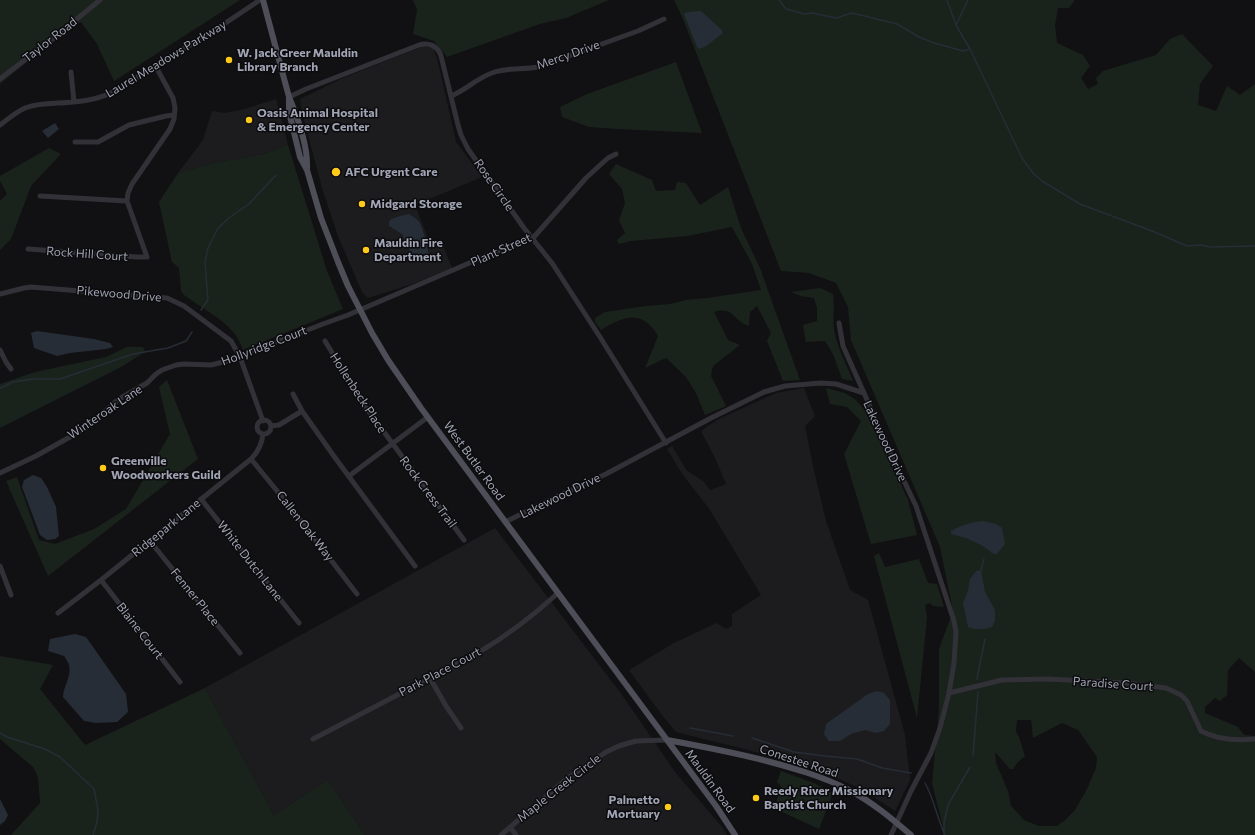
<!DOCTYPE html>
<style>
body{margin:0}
canvas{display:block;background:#111012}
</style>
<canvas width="1255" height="835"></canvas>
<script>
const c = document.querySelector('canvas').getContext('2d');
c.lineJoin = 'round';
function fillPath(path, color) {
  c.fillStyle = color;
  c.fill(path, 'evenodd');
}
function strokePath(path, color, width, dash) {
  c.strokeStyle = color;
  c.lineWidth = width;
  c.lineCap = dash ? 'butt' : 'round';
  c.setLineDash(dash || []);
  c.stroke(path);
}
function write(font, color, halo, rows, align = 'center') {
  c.font = font + ' Commissioner,sans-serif';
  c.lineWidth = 3;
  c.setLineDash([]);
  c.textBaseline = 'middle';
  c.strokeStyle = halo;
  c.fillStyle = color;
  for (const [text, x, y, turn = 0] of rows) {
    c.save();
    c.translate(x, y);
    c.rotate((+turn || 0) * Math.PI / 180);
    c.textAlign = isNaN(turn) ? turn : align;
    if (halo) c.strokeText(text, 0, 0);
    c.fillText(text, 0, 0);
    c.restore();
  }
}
fillPath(new Path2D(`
 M424 46 433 48 437 58 456 142 482 177 415 205 431 246 442 243 452 268 412 284 368 298 362 292 338 236 322 188 302 112 300 99 341 79Z
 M276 99 288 145 263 154 213 163 178 173 203 140 212 111 225 113 245 109Z
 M804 388 815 416 805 426 812 462 826 521 850 590 868 600 905 735 910 780 895 811 862 789 797 761 760 753 676 732 662 715 629 670 674 643 717 623 726 629 732 626V614L761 595 710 510 683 475 667 449 672 446 687 471 703 481 710 490 726 484 715 458 701 431 717 420 776 393Z
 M495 528 622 695 675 772 722 827 727 835H365L328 780 274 815 205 688Z`), '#1c1c1f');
fillPath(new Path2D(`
 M0 0H240L114 81 97 44 81 22 30 59 0 84Z
 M413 0H609L566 18 540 24 447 57 434 41 413 34 417 10Z
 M674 0H1075L1069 8H1058L1055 25 1057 43 1083 55 1090 66 1081 78 1088 89 1098 84 1096 78 1103 71 1156 55 1170 39 1182 34 1213 66 1200 84 1198 105 1216 111 1227 86 1240 95 1255 84V672L1239 658 1228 670 1227 695 1220 701 1215 698 1205 707V713L1238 727 1244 735 1255 736V835H945L932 783 939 709V649L953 611 940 547 851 340 848 307 836 283 809 273 781 271 683 19ZM1017 720H1031L1033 738 1062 723 1078 730 1097 757 1096 768 1087 789 1075 810 1065 820 1057 826H1039L1024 820 1011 806 1008 791 996 763 995 752 1010 769H1013L1017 763 1025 756 1020 740 1016 731Z
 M676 62 702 133 617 129 589 127 562 117 560 107 587 94Z
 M288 145 327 271 343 309 243 350C241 344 238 338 234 333 222 318 200 307 184 295L181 291 179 268 172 262 159 202 178 173 213 163 263 154Z
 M49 148 61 154 31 186 11 239 0 250V201L7 194 0 181V176Z
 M616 164 652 180 656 191 675 190 677 182 686 183 700 205 728 187 741 228 760 268 800 380 783 381 767 341 771 333 757 306 750 312 749 326C733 321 734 306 714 312L728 340 740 345 713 366 711 376 726 406 705 415 696 393 686 377 666 358 645 368 658 336C642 309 624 316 601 330L595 322V318L605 312 646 306 670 304 686 300 707 298 761 290 752 264 732 227 688 236 631 241 619 244 617 240 625 233 619 220 625 203 622 189 609 174Z
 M820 288 833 294C835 308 832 321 835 335 839 350 847 366 853 381L842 379 833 354 825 341 806 342 803 325 817 321V308L814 298 801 296 791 292Z
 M127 347H143L145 352 121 367 0 428V384L35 372 106 357Z
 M167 380 198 459 48 576 6 481 17 477 39 540 55 544 94 529 126 509 170 434 159 387Z
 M826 388 845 393 856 400 869 415 908 500 917 535 871 544 844 454 861 421 847 407 830 404Z
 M879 553 885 567 919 559 928 583 937 584 944 607 933 606 930 603 925 605 927 617 917 718 874 556Z
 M0 656 53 665 40 689 85 745 205 688 274 815 328 780 365 835H11L40 803 38 777 33 767 0 739Z
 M781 771 814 783 833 793 819 829 778 810 776 803 781 786 777 782Z`), '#1a221c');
fillPath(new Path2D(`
 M701 11 722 30 723 33 706 46 699 49 697 47 684 14 688 12Z
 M55 123 59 129 48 138 42 131Z
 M409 214C413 217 417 218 419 222 423 228 430 253 428 259L418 263 415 262 402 234 389 226V222L391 219 404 215Z
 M37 331 94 339 110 343 113 347 106 349 70 353 57 356 34 348 31 333Z
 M33 475 41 478 47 487 56 507 59 536 55 539 47 540 40 535 22 487 24 480Z
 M983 521 996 524 1002 528 1005 544 997 554H994L983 546 966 538 951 534V531C962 525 971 522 983 521Z
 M981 570 985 592 995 610V621L992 627C984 630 975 630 968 627L963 603 968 591 970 579 976 571Z
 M75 634 86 637 126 694 128 712 117 722 96 723 84 721 63 697C63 687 72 676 69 665 68 662 66 659 64 656L48 651 50 639Z
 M877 691 884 693 890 700V724L884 731 876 733 865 730 851 734 840 741H829L824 734 826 724 868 694Z
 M0 799 8 815 5 821 0 825Z`), '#262d36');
strokePath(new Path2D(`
 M779 0 786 9 790 10 804 14 812 13 836 18 852 13 897 24 919 37 934 43 963 51 970 49
 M947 0 956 25 970 49 1022 158 1033 173 1042 181 1080 204 1152 231 1187 246 1201 245 1210 247 1255 246
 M956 25 968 0
 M201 310 208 300 205 262 208 248 218 228 230 217 249 204 276 175
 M0 388 13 382 33 379H60L133 354 168 348 186 341 192 332
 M981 570 984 559
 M977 679 985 639
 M690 728 733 736
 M0 733 7 737 45 749 60 757 94 789 98 810 97 822 93 835
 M752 738 794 752 825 756 857 759 882 768 911 773
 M973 756 978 692
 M925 783C934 799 937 818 945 835
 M944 834V823L948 805 970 767`), '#262d36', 1.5);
strokePath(new Path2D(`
 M71 72 74 102
 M0 79 50 41 100 0
 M451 96C466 90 477 78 492 73 506 67 523 70 538 67L638 31 664 19
 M289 97 306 89 419 45C429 42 438 46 441 56L458 125 461 135 468 149 524 228 552 263 600 337 666 443
 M0 125C8 119 16 112 25 108 41 102 58 104 74 102 88 101 101 98 113 92L221 26 260 0
 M75 142H98L129 125 166 116 174 115
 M40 196 127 201
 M28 249 137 257H147L127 201 128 193 132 184 170 129 174 119 175 108 173 98 155 65
 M0 294 24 288 31 287 167 298 184 306 231 341 240 357 263 421
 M839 323 843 346 864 393
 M325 341 364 405 464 540
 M0 350 6 362 11 369
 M293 394 302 411 336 459 415 566
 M257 427a7 7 0 1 1 14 0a7 7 0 1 1-14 0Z
 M271 426 279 425 302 411
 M251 459 295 513 357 594
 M0 473 36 456 86 428 119 399 147 383 156 374 162 370 176 365 184 364 211 365 227 361 323 324 348 315 488 255 533 238 586 178 599 166 608 158 616 154
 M349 476 428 417
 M201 499 299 623
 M505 522 556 497 606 474 711 418 764 392 785 386 821 383 836 384 864 393 892 456 916 506 954 621 956 632 954 663 949 693 940 728 931 753 911 791 891 835
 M150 541 240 653
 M0 566 11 595
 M101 580 180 682
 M58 613 101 580 251 459C258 452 262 444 263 434
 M430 678 446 706 461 728
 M949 693 1002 680 1047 679 1127 683 1166 688 1181 695 1187 701 1201 731C1218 740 1237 741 1255 739
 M313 739 476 654C505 637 533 616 558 593
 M510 827 516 835
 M501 835 569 777 606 752 619 746 636 741 667 740`), '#313137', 5);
strokePath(new Path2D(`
 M263 0 289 97C297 116 308 147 307 168
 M289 97V112L300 157 307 170 321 218 338 262 348 286 372 333 388 360 421 408 667 740 716 806 735 835
 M667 740C700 746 731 752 763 760 793 768 822 776 849 790 872 802 891 818 911 835`), '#4d4e57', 6);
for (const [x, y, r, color] of [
 [229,60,4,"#ffcb1b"],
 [249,120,4,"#ffcb1b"],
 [336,172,5,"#ffcb1b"],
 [362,204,4,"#ffcb1b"],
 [366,250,4,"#ffcb1b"],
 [103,468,4,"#ffcb1b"],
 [756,798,4,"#ffcb1b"],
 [668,807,4,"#ffcb1b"]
]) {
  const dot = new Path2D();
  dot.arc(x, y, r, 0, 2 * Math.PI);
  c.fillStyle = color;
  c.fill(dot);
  strokePath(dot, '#0c0b0d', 1.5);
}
write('12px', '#a0a4b4', '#0c0b0d', [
 ["Taylor Road",50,40,-38],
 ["Mercy Drive",568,55,-19],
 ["Laurel Meadows Parkway",166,59,-31],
 ["Rose Circle",494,185,55],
 ["Plant Street",501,250,-24],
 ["Rock Hill Court",87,254,4],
 ["Pikewood Drive",119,294,5],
 ["Hollyridge Court",264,346,-21],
 ["Hollenbeck Place",358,393,57],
 ["Winteroak Lane",105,412,-34],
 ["Lakewood Drive",885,441,65],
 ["West Butler Road",474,461,54],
 ["Rock Cress Trail",428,492,53],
 ["Lakewood Drive",560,496,-26],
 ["Callen Oak Way",305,526,52],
 ["Ridgepark Lane",166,528,-39],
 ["White Dutch Lane",250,561,52],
 ["Fenner Place",195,597,51],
 ["Blaine Court",140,631,52],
 ["Park Place Court",440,672,-28],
 ["Paradise Court",1113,684,4],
 ["Conestee Road",799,761,18],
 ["Mauldin Road",710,781,54],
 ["Maple Creek Circle",559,788,-38]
]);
write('bold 12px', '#a0a4b4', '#0c0b0d', [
 ["W. Jack Greer Mauldin",237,53],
 ["Library Branch",237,67],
 ["Oasis Animal Hospital",257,113],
 ["& Emergency Center",257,127],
 ["AFC Urgent Care",345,172],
 ["Midgard Storage",370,204],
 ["Mauldin Fire",374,243],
 ["Department",374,257],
 ["Greenville",111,461],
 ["Woodworkers Guild",111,475],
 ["Reedy River Missionary",764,791],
 ["Baptist Church",764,805],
 ["Palmetto",660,800,"right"],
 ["Mortuary",660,814,"right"]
], 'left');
</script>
